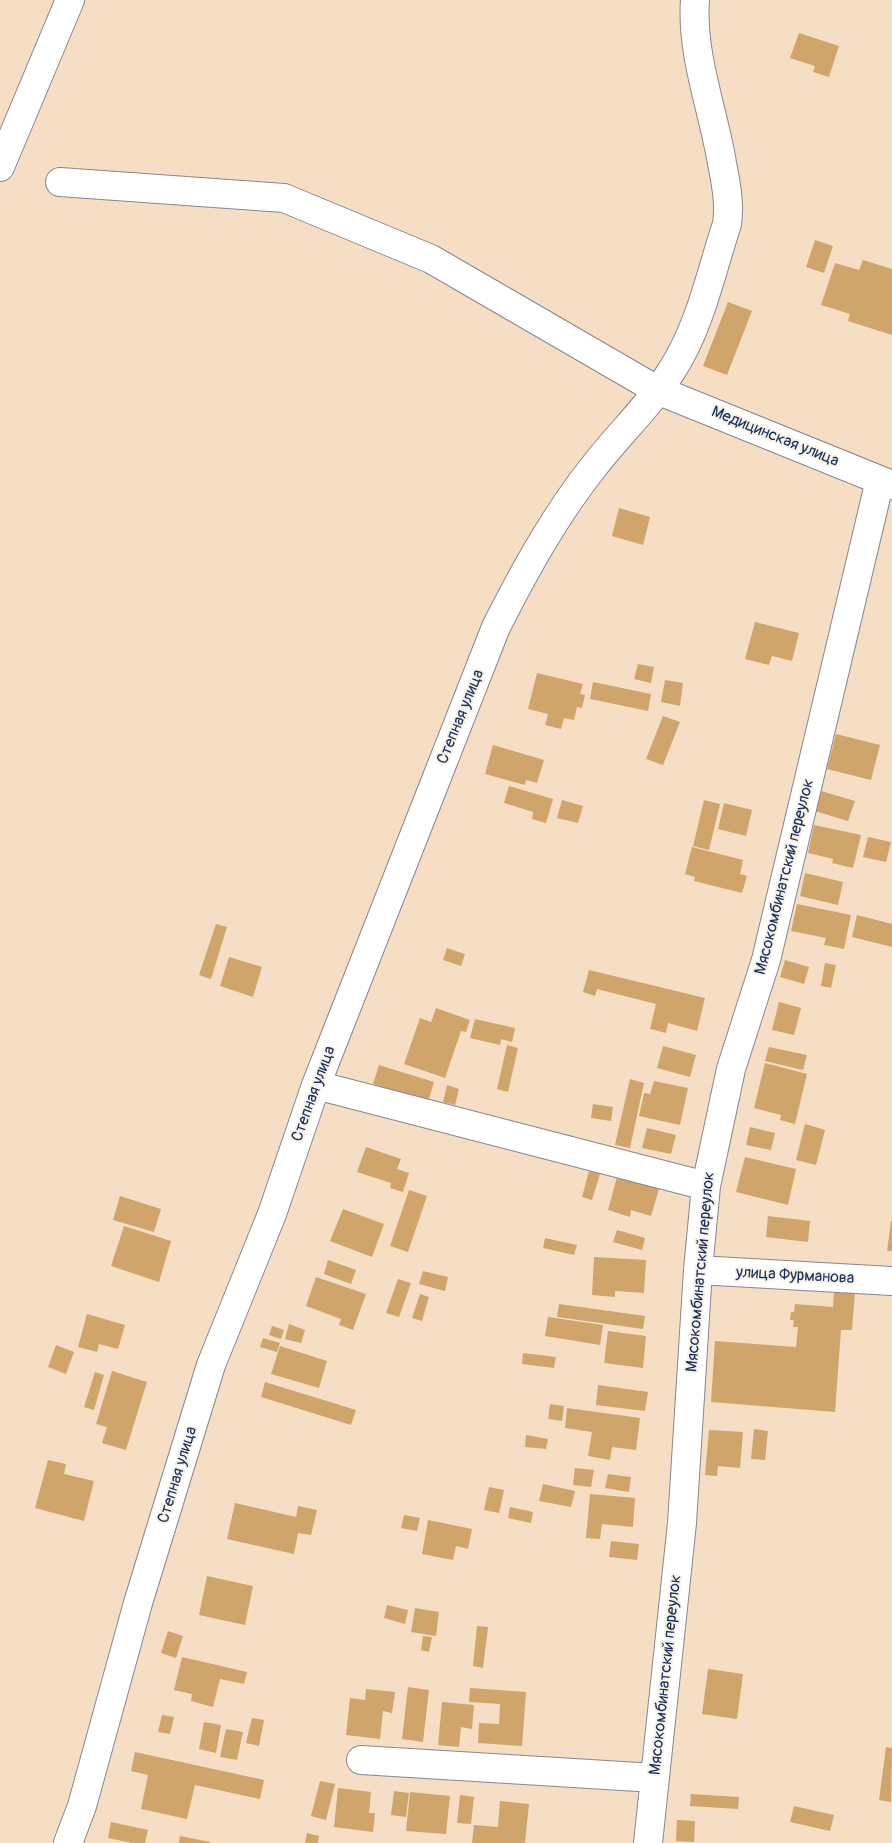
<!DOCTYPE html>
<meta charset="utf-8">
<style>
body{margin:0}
canvas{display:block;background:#f5dec3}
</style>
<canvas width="892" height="1843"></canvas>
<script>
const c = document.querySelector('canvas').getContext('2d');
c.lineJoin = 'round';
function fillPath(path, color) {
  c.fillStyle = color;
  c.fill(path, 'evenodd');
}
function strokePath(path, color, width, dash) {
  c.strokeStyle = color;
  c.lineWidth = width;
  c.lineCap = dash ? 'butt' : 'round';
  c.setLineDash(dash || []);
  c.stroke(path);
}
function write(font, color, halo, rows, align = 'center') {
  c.font = font + ' Pangolin,sans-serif';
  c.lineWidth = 4;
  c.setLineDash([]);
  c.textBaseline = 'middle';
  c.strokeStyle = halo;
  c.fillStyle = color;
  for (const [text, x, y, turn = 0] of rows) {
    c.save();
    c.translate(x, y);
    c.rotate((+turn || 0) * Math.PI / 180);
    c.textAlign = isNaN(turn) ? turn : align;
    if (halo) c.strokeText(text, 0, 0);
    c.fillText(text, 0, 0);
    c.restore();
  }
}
fillPath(new Path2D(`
 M799 33 839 46 829 77 813 72 815 66 790 58Z
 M815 240 833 246 824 273 806 267Z
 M863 260 892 269V335L848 321 850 314 821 305 835 263 859 270Z
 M728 302 752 311 727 375 703 366Z
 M619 508 650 517 643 545 612 536Z
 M755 622 799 633 792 661 772 656 769 665 745 659Z
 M638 664 654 667 651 683 634 679Z
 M537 673 583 684 580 694 585 695 582 708 577 707 574 720 564 718 561 729 545 725 548 714 528 709Z
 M665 680 683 683 680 706 661 702Z
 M593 682 651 694 648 711 590 699Z
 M663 716 680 722 663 765 646 759Z
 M836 734 880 745 871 780 827 769Z
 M493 745 544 760 537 783 526 780 525 785 485 774Z
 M509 786 553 799 546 823 532 819 533 812 504 803Z
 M821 791 855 801 848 821 815 811Z
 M562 800 583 806 578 823 557 818Z
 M704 800 720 804 709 850 693 846Z
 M724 803 752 810 746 836 718 829Z
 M814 825 861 835 853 868 832 863 833 859 808 853Z
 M868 837 891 842 886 862 863 857Z
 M692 847 743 860 740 874 747 876 742 893 694 881 695 877 685 874Z
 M805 873 843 882 838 905 800 896Z
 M797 904 851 915 844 949 824 945 826 938 791 931Z
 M857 915 892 924V947L852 937Z
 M216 924 227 927 211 979 199 975Z
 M447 948 465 954 461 966 443 960Z
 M229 957 262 967 253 997 220 986Z
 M785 960 809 967 804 984 780 977Z
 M825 963 836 965 831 988 821 986Z
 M589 970 705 998 697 1031 668 1023 666 1033 650 1029 656 1004 597 989 595 996 583 992Z
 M779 1002 801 1008 794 1035 772 1030Z
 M436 1008 470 1020 466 1032 461 1031 445 1078 404 1064 420 1018 431 1022Z
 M475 1019 515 1028 512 1042 501 1039 500 1045 470 1038Z
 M507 1045 518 1048 508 1092 497 1089Z
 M663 1046 696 1055 690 1077 657 1068Z
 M769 1047 807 1055 803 1070 765 1061Z
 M765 1063 807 1074 795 1124 780 1120 781 1115 754 1108Z
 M379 1065 434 1082 428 1102 373 1084Z
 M630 1079 644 1083 630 1148 615 1145Z
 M654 1081 688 1088 680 1125 639 1116 644 1093 650 1094Z
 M447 1085 459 1089 455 1105 443 1102Z
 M593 1104 613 1107 611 1121 591 1118Z
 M805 1124 825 1130 816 1165 796 1160Z
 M750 1127 775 1133 771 1150 746 1145Z
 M647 1128 676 1135 671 1154 642 1148Z
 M366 1147 401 1159 397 1169 409 1173 403 1192 390 1188 391 1183 357 1172Z
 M745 1157 796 1169 788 1205 736 1192Z
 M589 1171 600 1174 592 1200 582 1197Z
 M617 1177 659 1189 651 1216 631 1210 630 1217 608 1210Z
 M409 1190 427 1196 408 1252 390 1246Z
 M120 1196 161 1209 154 1232 113 1220Z
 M343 1209 384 1224 372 1257 330 1241Z
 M768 1216 810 1221 808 1242 766 1237Z
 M891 1221H892V1251H887Z
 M124 1226 171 1241 159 1282 111 1266Z
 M617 1230 645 1238 642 1250 613 1242Z
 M545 1238 577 1245 574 1255 543 1248Z
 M594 1257 646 1260 644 1293 615 1291V1297L592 1295Z
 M328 1260 356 1270 351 1284 324 1274Z
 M423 1271 448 1277 445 1291 419 1284Z
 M316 1277 366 1294 353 1330 339 1325 341 1319 306 1306Z
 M398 1279 411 1283 399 1317 386 1313Z
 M834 1291 855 1292 852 1330H841L835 1412 711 1402 715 1341 796 1347 798 1327H793L794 1320H790L791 1312H794L795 1304 833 1307Z
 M420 1294 429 1297 422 1321 412 1318Z
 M559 1304 645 1316 643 1329 557 1317Z
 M87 1314 125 1325 118 1349 99 1344 97 1352 78 1347Z
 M548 1317 603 1325 600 1345 545 1336Z
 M289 1324 305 1330 301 1343 285 1339Z
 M272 1326 284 1330 281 1339 269 1335Z
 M608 1331 646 1336 643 1368 604 1363Z
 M263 1338 280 1343 277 1352 260 1347Z
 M56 1345 74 1352 66 1374 48 1367Z
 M280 1346 327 1361 319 1388 271 1374Z
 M523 1353 556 1357 554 1368 522 1364Z
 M112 1371 147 1382 126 1450 102 1443 107 1427 96 1424Z
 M95 1372 104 1375 94 1410 84 1407Z
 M265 1382 356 1410 351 1425 261 1397Z
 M598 1385 648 1392 645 1411 596 1405Z
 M550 1404 564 1406 562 1421 548 1419Z
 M567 1408 640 1418 636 1450 612 1447 610 1460 588 1456 592 1432 565 1428Z
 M754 1429 768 1431 765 1460 751 1459Z
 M709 1430 743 1432 740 1468 718 1466 717 1476 705 1475Z
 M526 1435 548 1439 546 1449 525 1447Z
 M48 1460 66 1464 64 1474 94 1481 84 1521 35 1508Z
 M575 1468 594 1470 591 1487 573 1485Z
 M608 1474 631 1477 629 1492 605 1488Z
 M543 1484 575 1491 571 1507 539 1501Z
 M489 1487 504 1490 499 1513 484 1510Z
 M590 1494 635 1498 633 1527 602 1524 600 1539 586 1538Z
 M235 1503 296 1517 298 1506 317 1510 311 1535 298 1533 294 1554 227 1539Z
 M510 1507 533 1512 531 1523 508 1518Z
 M404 1515 420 1518 417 1531 401 1528Z
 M428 1520 472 1529 468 1549 456 1546 453 1560 422 1554Z
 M611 1541 639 1544 637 1560 609 1557Z
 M207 1576 253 1586 245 1625 199 1615Z
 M387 1605 408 1610 405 1624 384 1618Z
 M415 1608 439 1612 436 1636 411 1632Z
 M477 1626 488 1627 483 1668 473 1666Z
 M168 1631 183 1636 176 1658 161 1653Z
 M423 1636 432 1637 429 1652 421 1650Z
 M182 1657 247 1672 244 1684 220 1679 213 1707 191 1701 192 1694 174 1690Z
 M708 1669 743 1674 737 1719 702 1714Z
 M408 1687 429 1690 423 1742 402 1739Z
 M470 1688 526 1692 522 1746 478 1743 479 1723 499 1724 500 1704 469 1702Z
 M366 1689 395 1692 392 1713 383 1711 380 1739 346 1735 350 1698 365 1700Z
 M442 1702 474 1705 472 1729 461 1727 459 1747 438 1745Z
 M162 1715 174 1717 170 1734 158 1732Z
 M252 1718 264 1720 259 1746 246 1743Z
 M204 1722 221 1725 216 1753 199 1749Z
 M226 1729 243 1732 237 1760 220 1757Z
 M886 1747 892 1748 891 1802 879 1800Z
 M135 1752 264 1780 260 1799 195 1785 187 1819 141 1809 148 1775 131 1771Z
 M320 1781 335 1784 326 1820 311 1816Z
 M338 1788 371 1792 369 1813H375L373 1832 334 1827Z
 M394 1791 409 1793 406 1817 391 1815Z
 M410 1792 450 1796 446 1834 406 1831Z
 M691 1794 739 1797 738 1809 690 1806Z
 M460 1795 474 1797 471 1824 457 1823Z
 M500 1801 529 1804 525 1843H472L474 1825 498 1827Z
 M794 1806 834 1815 830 1831 790 1822Z
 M677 1820 695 1821 694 1842 676 1841Z
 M111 1822 148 1830 145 1843H132L108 1838Z
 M307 1833 319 1836 318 1843H305Z
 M180 1836 210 1842V1843H179Z`), '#cfa56c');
const minor = new Path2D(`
 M0 167 70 0
 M60 182 284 198 431 259 657 390 892 485
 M316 1085 706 1186
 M698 1270 892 1281
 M361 1760 655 1778
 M68 1843 82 1806 138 1603 211 1365 272 1214 316 1085 496 627C525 570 555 515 595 465 620 433 651 404 672 370 700 327 711 272 727 224 730 203 726 184 722 163 713 109 691 55 695 0
 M648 1843 682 1523 698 1270 706 1186 731 1069 766 960 880 480`);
strokePath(minor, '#888690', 30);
strokePath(minor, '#fff', 28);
write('16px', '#1b2f5e', '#f7f3e8', [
 ["Медицинская улица",775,437,22],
 ["Степная улица",461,717,-68],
 ["Мясокомбинатский переулок",785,877,-76],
 ["Степная улица",314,1094,-70],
 ["Мясокомбинатский переулок",701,1272,-85],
 ["улица Фурманова",795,1276,3],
 ["Степная улица",178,1475,-73],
 ["Мясокомбинатский переулок",666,1675,-84]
]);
</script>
